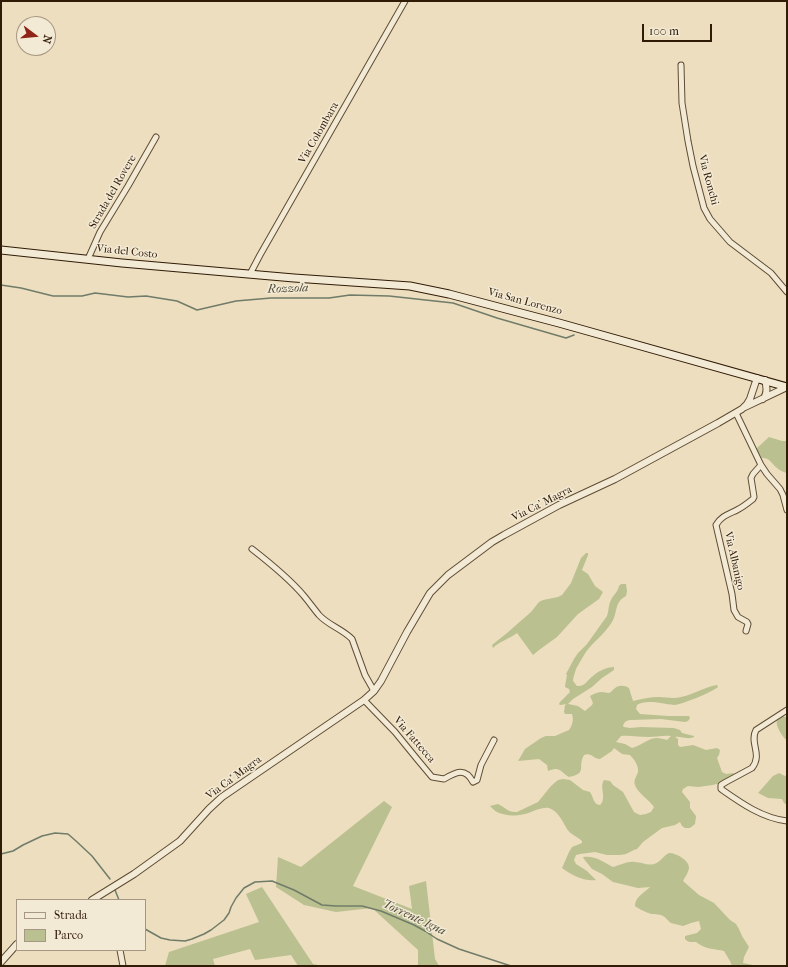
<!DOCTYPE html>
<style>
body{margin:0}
#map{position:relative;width:788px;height:967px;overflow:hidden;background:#ecdebe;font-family:"IM FELL French Canon",serif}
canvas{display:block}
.frame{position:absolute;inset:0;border:2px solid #301b07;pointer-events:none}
.legend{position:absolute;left:16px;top:899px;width:130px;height:52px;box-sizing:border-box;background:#f3ead5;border:1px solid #a59783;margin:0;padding:5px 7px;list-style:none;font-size:12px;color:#301b07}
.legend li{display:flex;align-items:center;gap:8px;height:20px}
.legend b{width:20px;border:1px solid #a59783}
.north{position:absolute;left:16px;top:16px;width:40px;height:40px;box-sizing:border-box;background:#f3ead5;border:1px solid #a59783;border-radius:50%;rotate:106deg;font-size:11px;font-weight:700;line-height:16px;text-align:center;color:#301b07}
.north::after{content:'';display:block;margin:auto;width:14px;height:18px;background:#8f2418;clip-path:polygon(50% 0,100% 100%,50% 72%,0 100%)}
.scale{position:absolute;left:642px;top:24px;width:70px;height:18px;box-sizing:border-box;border:2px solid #301b07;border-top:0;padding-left:5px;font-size:12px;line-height:14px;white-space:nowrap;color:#301b07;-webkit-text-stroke:3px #f3ead5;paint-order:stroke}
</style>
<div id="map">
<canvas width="788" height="967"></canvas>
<div class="frame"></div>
<ul class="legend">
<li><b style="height:5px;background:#f3ead5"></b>Strada</li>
<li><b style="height:11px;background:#bac08f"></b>Parco</li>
</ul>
<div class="north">N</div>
<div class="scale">100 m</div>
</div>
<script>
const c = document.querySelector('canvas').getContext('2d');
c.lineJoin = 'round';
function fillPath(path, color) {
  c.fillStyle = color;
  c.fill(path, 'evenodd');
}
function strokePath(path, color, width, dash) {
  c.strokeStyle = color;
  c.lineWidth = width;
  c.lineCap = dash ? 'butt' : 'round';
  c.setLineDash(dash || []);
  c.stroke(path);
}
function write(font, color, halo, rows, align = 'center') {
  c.font = font + ' "IM FELL French Canon",serif';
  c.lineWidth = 3;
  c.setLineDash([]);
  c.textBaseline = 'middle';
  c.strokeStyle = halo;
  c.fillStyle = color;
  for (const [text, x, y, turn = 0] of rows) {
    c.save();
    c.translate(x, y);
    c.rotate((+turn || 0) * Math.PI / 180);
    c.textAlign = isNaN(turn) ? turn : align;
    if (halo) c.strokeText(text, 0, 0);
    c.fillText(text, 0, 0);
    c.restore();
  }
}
fillPath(new Path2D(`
 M769 437 782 441H787V473C782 472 776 468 773 464 769 460 768 458 762 458L756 449Z
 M586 553H588V555L582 570 588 574 595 586 603 592 599 599 578 614 557 637 539 650 533 655 517 633C509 639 500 641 493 648L492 645 507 633 531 612 539 602 543 600 558 597 562 595 571 583 581 558Z
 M621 584H626L627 591 626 596C614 602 618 612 612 622 606 632 597 639 589 648 584 654 580 662 576 669 575 673 573 677 573 681L577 686C585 687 587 680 593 676 598 671 607 667 614 667V670L602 678 592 687 573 699 568 704 578 706 585 711 592 705 593 703 590 696C593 694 598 692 602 692 604 692 606 693 609 693 612 692 611 691 614 689 618 685 624 685 629 688L633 701C642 699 650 697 659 697 666 697 673 699 681 697 693 695 704 687 717 685L718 687C712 692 681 705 674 705 663 704 646 699 637 705L636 709 640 714 668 716H689L690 718 688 721 685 722 661 719 631 720C627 720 624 722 623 726L624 727 630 728 641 727 674 728 680 730 682 733 694 736V737C687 740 681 736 675 737L678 739V745L680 747 693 745 706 750 717 748 720 750 719 755 717 758 722 772 726 774 734 773 733 775 725 779 720 783 713 785 698 787 688 786 683 789 682 792 690 802V808L696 816 695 824 690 828H685L682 826 680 822 675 825 662 828 643 842 637 849 634 850 626 854 620 855H607L595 852 580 854 576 855 574 860 576 864 587 871 596 880C585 882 571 875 562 868L569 852 572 847 582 843V841C578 837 570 834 567 829 563 822 558 811 549 808 543 807 536 810 531 812 521 816 507 817 497 812 495 811 492 808 490 806L498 804C505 807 508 813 517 812L538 802 551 786 558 780 563 779 570 780 583 790 590 792C594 798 593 804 600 805 601 804 603 801 603 799 604 792 600 786 604 780L610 781 613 785 623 792 634 812 640 815 646 814 651 812 654 807C649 799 638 794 635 785 633 780 637 776 638 772 639 766 634 759 630 755L622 754 614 748 612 751 600 759C593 759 592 752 584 755 577 768 588 773 569 777 559 771 561 766 548 771L547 765 539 759 518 761 525 749 541 738 546 736H555L569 730C572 726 574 720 572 714H565L564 712 565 705 567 704 560 705 559 704 560 702 570 692 569 689 565 687V686L567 675 566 674 574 659 578 653 587 644 607 616C609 611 608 606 611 600 613 595 618 592 619 586ZM621 736C630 735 639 737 648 737 656 737 663 735 671 736L667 740C664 739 660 738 657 738 648 738 641 746 632 748L625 744 616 742Z
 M781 715 787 718V739H785C782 735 775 726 777 720 778 718 780 717 781 715Z
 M779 773 785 776 787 775V805L784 803 782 799 768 798 758 793 773 776Z
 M384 801 392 807 353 886 412 909 409 886 426 881 435 959 439 966H418V950L372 908 336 912 304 905 276 887 278 857 301 867Z
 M669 853C675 853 688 859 689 867 689 872 685 877 683 881L699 895 714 903 730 920 736 924 739 929 742 936 749 947 744 957 743 963 758 966H732L730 961 724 951C715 949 704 949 696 942 692 942 688 943 685 939V936L697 933 701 929 699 921 691 923 683 926C679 925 675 924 671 923 667 920 666 917 661 915 657 914 655 914 652 914 649 914 637 908 635 906 635 897 644 893 650 887L638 888 613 882 602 874 592 869 584 859 583 857C594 855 604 862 613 867 621 865 627 861 635 862 642 862 647 866 654 864 660 863 663 856 669 853Z
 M262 887 313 964 323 966H298L291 955 255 960 250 949 213 959 215 966H165L169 952 259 922 246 894Z`), '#bac08f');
strokePath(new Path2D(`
 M1 285 21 288 53 296H82L95 293 128 297 146 296 177 301 197 310 236 301 271 298H329L350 295 389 296 453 303 497 318 566 338 574 335
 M1 854 13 851 23 845 42 836 55 833 68 834 76 841 92 856 110 879
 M115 890 119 900
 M145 929 161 938 170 940 185 941 192 939 204 934 211 930 224 920 229 913 231 907 236 898 244 888 255 882 272 881 294 890 322 905 336 906H362L381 911 414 925 425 931 437 939 459 949 511 966`), '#707c69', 1.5);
const minor = new Path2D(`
 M681 65 682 103 688 141 693 166 704 208 710 219 730 242 771 273 787 292
 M88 259 100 232 128 186 156 137
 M250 274 260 255 405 1
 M736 413 761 465 767 474 780 489 783 495 787 510
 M252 549C270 563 289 578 304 596 309 602 314 609 319 615 328 625 342 629 352 639L365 675 374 691
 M746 631 748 624 747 622 738 617 734 610 732 594 716 525C721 516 729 514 737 510 743 507 748 503 753 499L754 497 751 478 753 474 761 465
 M364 700 395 732 417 759 432 777 444 779C456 772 465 767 473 782L477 780 481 765 494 740
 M787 710 756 730C749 743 763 754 752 768L726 782 721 785V789C741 803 762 818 787 821
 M120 950 123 966`);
const tertiary = new Path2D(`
 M763 399C768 394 767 387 765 380
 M745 407 787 387
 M92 900 134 874 180 841 209 809 222 797 364 700 374 691 381 681 407 632 430 593 448 575 492 542 504 535 559 505 615 479 718 423 742 409 747 404 750 399 757 378
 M1 962 17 944`);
const secondary = new Path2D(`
 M1 250 122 263 294 278 410 286 449 294 559 323 787 387`);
strokePath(minor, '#5f4c35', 7);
strokePath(tertiary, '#5f4c35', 8);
strokePath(secondary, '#301b07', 9);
strokePath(minor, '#f3ead5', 5);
strokePath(tertiary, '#f3ead5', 6);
strokePath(secondary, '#f3ead5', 7);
write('11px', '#301b07', '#f3ead5', [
 ["Via Colombara",319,133,-60],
 ["Via Ronchi",708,180,75],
 ["Strada del Rovere",113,192,-60],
 ["Via del Costo",127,252,6],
 ["Via San Lorenzo",525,302,15],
 ["Via Ca' Magra",542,504,-27],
 ["Via Albanigo",734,561,77],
 ["Via Fattecca",414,740,49],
 ["Via Ca' Magra",234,778,-36]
]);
write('italic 12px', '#504c38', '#f3ead5', [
 ["Rozzola",288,289,-2],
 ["Torrente Igna",414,918,25]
]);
</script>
